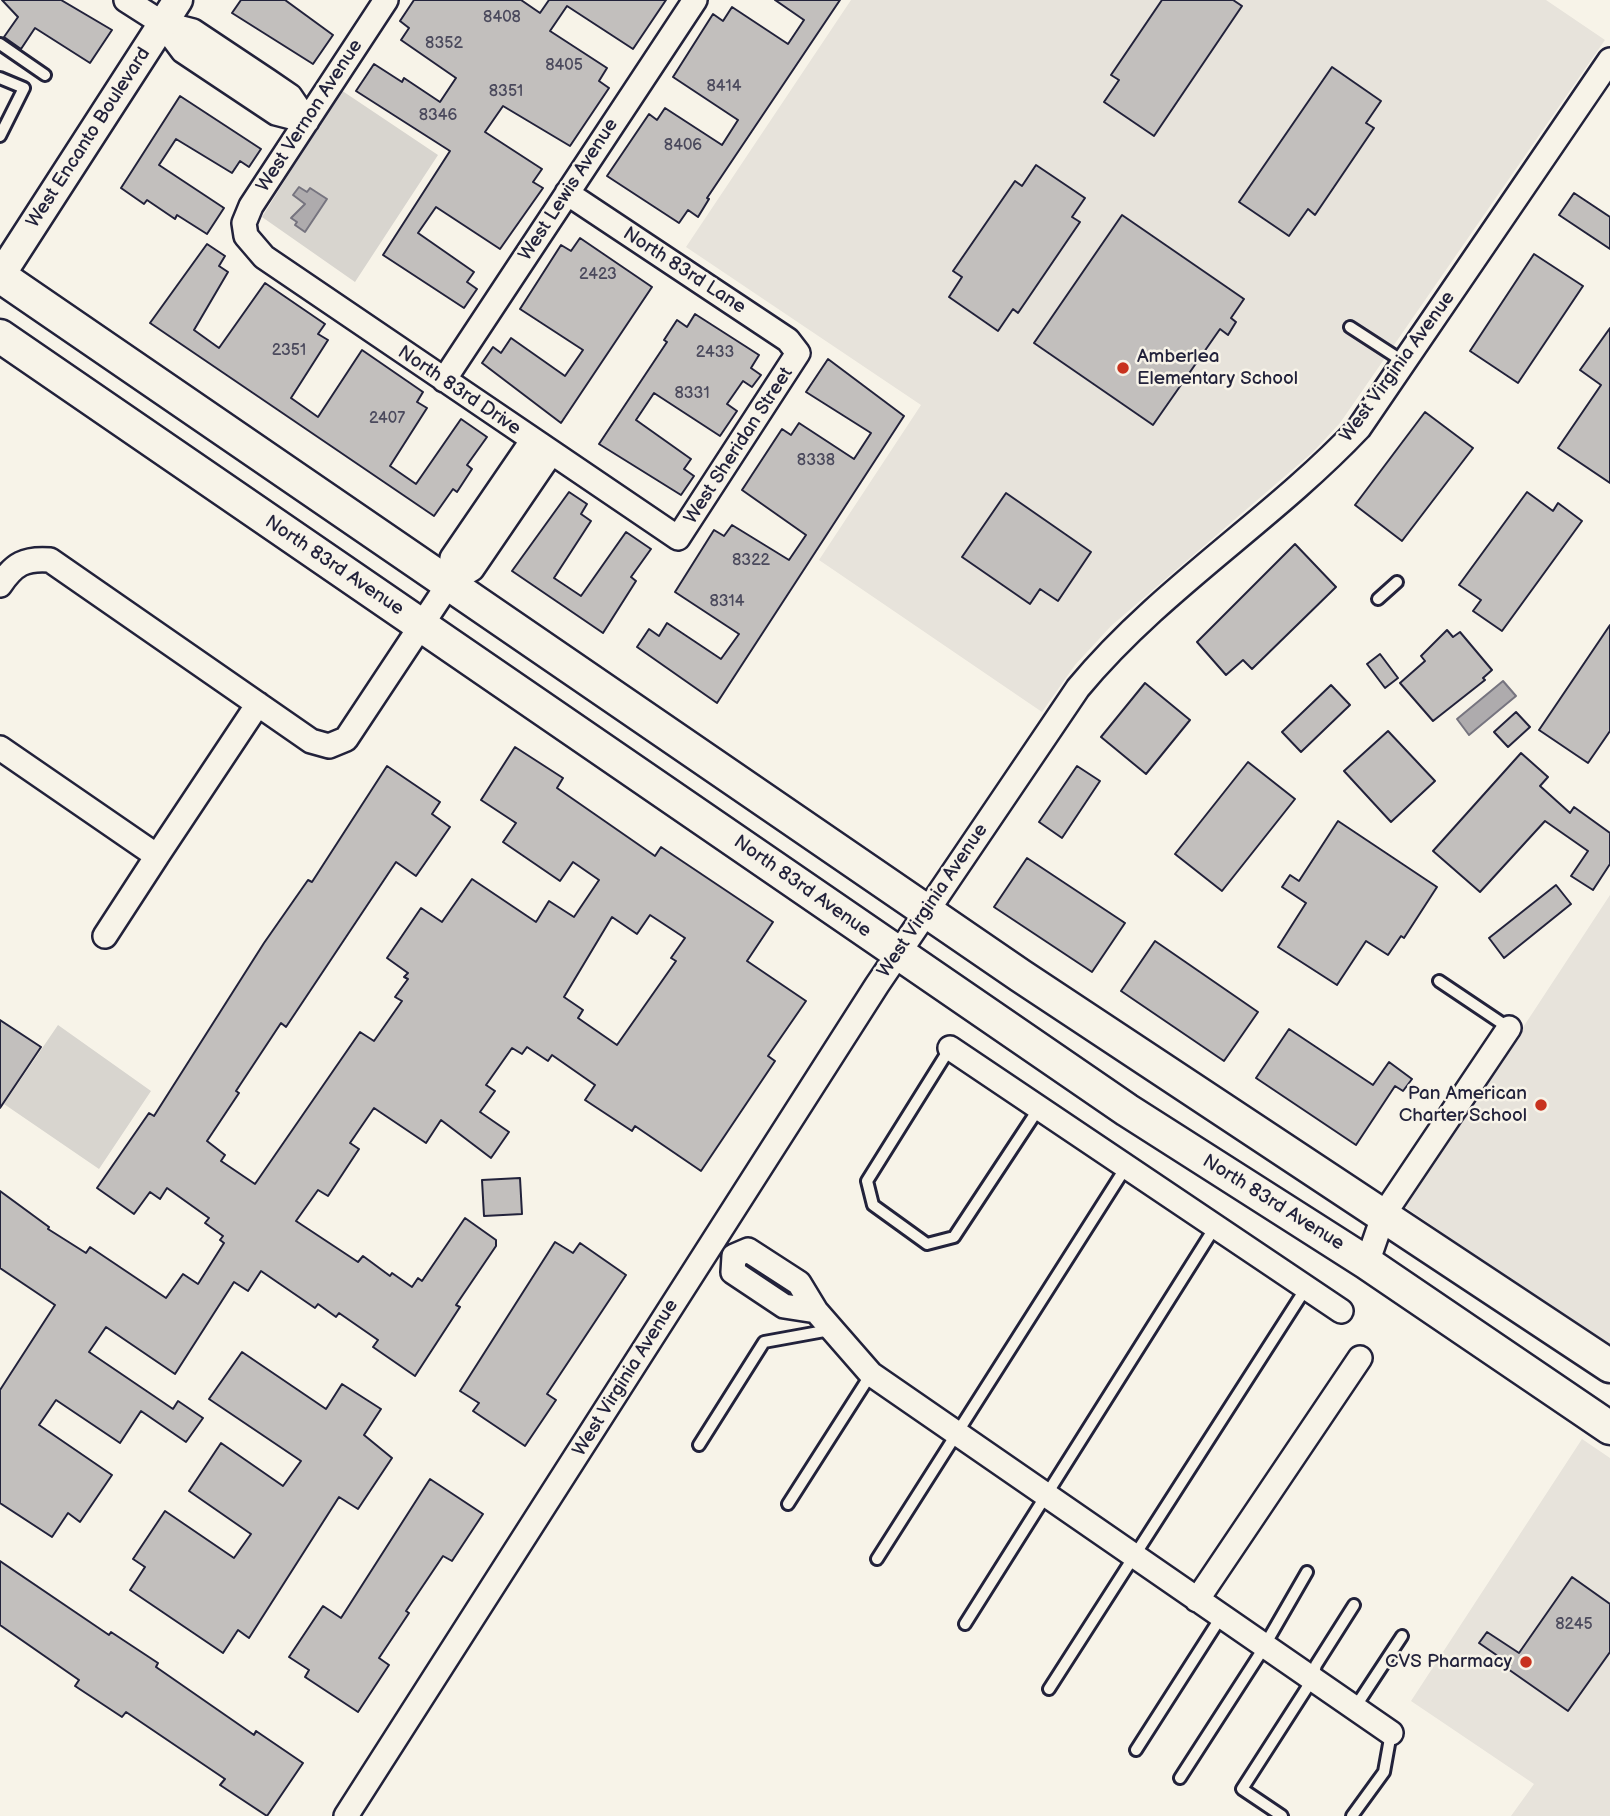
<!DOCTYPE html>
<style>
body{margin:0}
canvas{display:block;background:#f7f3e8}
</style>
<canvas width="1610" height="1816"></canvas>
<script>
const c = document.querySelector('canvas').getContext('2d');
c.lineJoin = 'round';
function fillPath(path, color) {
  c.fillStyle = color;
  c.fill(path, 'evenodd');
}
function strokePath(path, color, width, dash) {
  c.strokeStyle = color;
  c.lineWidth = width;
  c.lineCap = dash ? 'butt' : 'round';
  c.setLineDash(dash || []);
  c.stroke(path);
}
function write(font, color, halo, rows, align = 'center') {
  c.font = font + ' "Balsamiq Sans",sans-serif';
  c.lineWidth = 5;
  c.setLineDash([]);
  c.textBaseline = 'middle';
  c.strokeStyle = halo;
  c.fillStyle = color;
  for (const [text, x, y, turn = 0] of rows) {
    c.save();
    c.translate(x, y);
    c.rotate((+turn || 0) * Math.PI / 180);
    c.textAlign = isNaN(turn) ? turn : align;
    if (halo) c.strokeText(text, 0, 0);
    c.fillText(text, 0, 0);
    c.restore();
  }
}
fillPath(new Path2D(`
 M851 0H1546L1605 40 1340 423 1313 452 1111 626 1075 665 1042 712 819 560 921 405 686 247Z
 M1610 895V1348L1405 1207Z
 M1582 1439 1610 1458V1816H1511L1534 1784 1411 1701Z`), '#e7e3db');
fillPath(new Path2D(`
 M341 90 438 155 355 282 262 217Z
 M58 1025 151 1091 99 1169 4 1104Z`), '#d8d5cf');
const water = new Path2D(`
 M299 187 307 192 310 188 327 199 305 232 295 225 297 222 291 218 305 204 293 195Z
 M1503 681 1516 696 1469 735 1457 719Z`);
fillPath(water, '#aeabad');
strokePath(water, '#76747f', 2);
const building = new Path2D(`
 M2 0H61L112 30 90 63 35 28 21 49 4 37 18 17Z
 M241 0H285L333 35 313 64 232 13Z
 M414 0H521L540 13 549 0H666L633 49 567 6 550 31 607 68 599 81 609 88 570 146 503 106 485 132 542 169 533 182 543 188 500 249 436 207 418 233 474 272 467 282 477 289 464 308 383 255 450 151 356 91 374 64 402 82 404 78 440 102 456 78 401 40 409 28 400 21Z
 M775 0H840L707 198 709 199 698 217 688 210 679 223 607 176 649 114 657 120 665 108 722 145 738 120 673 77 713 14 723 21 732 7 788 44 804 20Z
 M1162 0H1233L1242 6 1154 136 1104 102 1119 80 1111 75Z
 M1332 67 1381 101 1366 123 1374 128 1315 215 1308 209 1289 236 1239 202Z
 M180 96 261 149 249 167 240 161 232 173 176 139 159 165 224 208 207 234 177 215 175 219 147 200 144 204 121 188Z
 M1036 165 1085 198 1072 217 1080 222 1018 313 1013 309 998 331 949 297 962 277 953 271 1015 181 1022 186Z
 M1574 193 1610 217V249L1559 215Z
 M1122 215 1244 299 1231 318 1236 322 1228 335 1220 329 1153 425 1034 343Z
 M580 238 652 287 561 423 482 363 493 347 501 353 511 338 565 376 583 350 520 309 561 245 571 251Z
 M207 244 225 256 219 266 228 272 194 330 219 348 265 283 325 324 318 334 328 340 291 398 318 417 362 350 423 392 417 402 427 408 390 466 416 484 461 419 487 437 467 465 472 469 457 492 453 489 434 516 150 323Z
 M1534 254 1583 286 1518 383 1470 351Z
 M695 314 759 355 751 368 761 375 752 387 743 381 727 404 737 411 720 436 654 393 636 420 691 459 684 469 694 476 681 495 599 444 667 342 664 340 677 320 687 327Z
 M1610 328V483L1558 448 1601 385 1580 370Z
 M828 359 904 416 717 703 637 647 649 629 659 636 667 623 721 659 739 634 675 592 714 530 724 536 732 525 789 560 806 535 742 490 782 429 791 435 799 423 854 459 871 433 806 392Z
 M1425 412 1473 448 1402 541 1355 505Z
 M569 492 587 504 581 514 591 521 554 578 581 596 626 532 651 549 631 577 636 581 603 633 512 571Z
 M1527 492 1553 511 1558 503 1582 521 1502 631 1473 611 1481 600 1459 585Z
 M1006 493 1091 552 1058 601 1040 589 1030 604 962 557Z
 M1295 544 1336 587 1252 669 1243 660 1226 675 1197 642Z
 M1610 625V731L1588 763 1539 730Z
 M1447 630 1453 637 1460 632 1492 670 1483 678 1485 680 1433 721 1400 683 1425 661 1421 656Z
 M1380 654 1398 678 1385 688 1367 664Z
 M1145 683 1190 720 1146 774 1101 737Z
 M1331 685 1350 705 1301 752 1282 732Z
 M1516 712 1530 727 1508 747 1494 732Z
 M1388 731 1435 781 1391 822 1344 771Z
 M515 747 563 778 557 788 655 856 661 847 773 922 747 961 806 1001 768 1056 775 1061 701 1171 635 1126 632 1131 585 1100 595 1085 552 1055 548 1061 527 1047 522 1054 512 1048 486 1085 495 1091 480 1112 509 1132 491 1158 441 1120 426 1143 374 1108 350 1143 359 1149 328 1196 318 1190 296 1221 358 1262 363 1256 390 1276 392 1273 412 1287 418 1278 422 1281 465 1218 496 1240V1246L456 1305 460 1307 415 1376 373 1347 378 1340 339 1313 336 1317 318 1304 315 1308 261 1271 248 1291 234 1282 175 1374 106 1327 89 1352 173 1409 178 1401 203 1418 186 1442 141 1411 120 1443 56 1400 39 1425 112 1475 80 1522 68 1513 52 1537 0 1503V1390L55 1305 0 1268V1191L49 1227 48 1229 86 1253 90 1247 166 1298 183 1274 198 1284 224 1243 220 1240 223 1236 205 1223 209 1218 167 1188 160 1199 150 1192 134 1214 97 1188 149 1113 154 1116 264 943 308 880 312 882 387 766 440 802 432 814 450 827 416 876 396 862 286 1027 281 1023 236 1091 239 1093 207 1141 225 1155 221 1161 255 1184 360 1032 374 1041 402 1001 395 997 408 979 404 977 408 973 387 958 421 908 442 922 472 879 536 922 549 901 574 917 599 880 573 862 560 881 503 842 516 823 481 800ZM650 915 685 938 671 958 676 961 617 1045 578 1018 583 1010 564 997 612 917 637 934Z
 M1521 753 1548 777 1540 786 1570 813 1574 807 1610 833V864L1593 890 1571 876 1588 851 1545 821 1480 892 1433 851Z
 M1248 762 1295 799 1222 891 1175 854Z
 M1077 766 1100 781 1062 838 1039 822Z
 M1338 821 1437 887 1404 938 1401 936 1388 955 1366 941 1337 985 1278 947 1306 903 1282 887 1290 875 1299 881Z
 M1027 858 1125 923 1092 972 994 907Z
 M1556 885 1571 904 1504 958 1489 938Z
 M1155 941 1258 1012 1224 1061 1121 991Z
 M0 1020 41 1047 0 1108Z
 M1289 1029 1373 1085 1389 1062 1412 1079 1403 1091 1395 1086 1356 1145 1256 1078Z
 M520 1178 522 1214 484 1216 482 1180Z
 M555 1242 573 1253 580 1243 626 1275 547 1394 556 1400 525 1446 473 1411 479 1403 460 1391Z
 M242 1352 326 1409 342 1384 381 1409 364 1435 392 1458 358 1509 339 1497 249 1638 238 1630 223 1653 130 1590 145 1567 133 1559 165 1511 234 1558 251 1534 189 1491 221 1443 283 1486 301 1461 209 1399Z
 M430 1479 483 1514 452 1561 443 1556 406 1611 409 1613 379 1658 389 1665 358 1712 305 1677 309 1670 289 1657 323 1606 341 1618Z
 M0 1561 109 1635 111 1632 158 1663 156 1667 254 1735 256 1731 303 1763 267 1816 220 1785 225 1779 126 1712 122 1717 75 1686 79 1680 0 1625Z
 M1572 1577 1610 1604V1652L1568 1711 1508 1669 1511 1665 1479 1643 1487 1632 1519 1653Z`);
fillPath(building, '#c2bfbd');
strokePath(building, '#22223b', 2);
const service = new Path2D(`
 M0 44 45 75
 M0 78 24 88 0 136
 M1350 327 1404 362
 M1378 599 1397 582
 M1439 981 1509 1028
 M950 1048 867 1181 873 1205 927 1244 954 1237 1039 1108
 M699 1445 764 1342 830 1330
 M788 1504 871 1374
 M877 1559 1126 1167
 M965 1624 1215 1227
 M1049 1689 1306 1288
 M1354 1709 1402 1636
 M1136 1750 1221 1617
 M1180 1778 1258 1657 1307 1572
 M1282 1816 1242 1789 1312 1680 1316 1665 1354 1605
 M1352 1816 1384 1772 1391 1733`);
const minor = new Path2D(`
 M126 0 162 23 193 31 268 81 290 96 307 121
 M386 0 251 206 244 223 246 236 264 257 678 538 798 353 788 340 567 193
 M162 23 183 51 276 113 307 121
 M444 380 695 0
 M450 582 452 558 532 441
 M0 585C14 564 25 558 50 560L311 741 329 746 346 739 450 582 472 569 551 453
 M0 748 157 856 258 704
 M105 936 157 856
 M950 1048 1341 1311
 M748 1250 799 1283 816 1311 784 1306 733 1272 734 1256Z
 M1367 1263 1384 1214 1509 1028
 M816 1311 871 1374 1391 1733
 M1197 1600 1360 1358
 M346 1816 877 985 1078 688C1160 589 1271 521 1359 428L1610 60`);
const tertiary = new Path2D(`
 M0 276 178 0`);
const secondary = new Path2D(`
 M0 276 1021 976 1610 1366
 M0 336 1127 1110 1367 1263 1610 1428`);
strokePath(service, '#22223b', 16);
strokePath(minor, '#22223b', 28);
strokePath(tertiary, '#22223b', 33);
strokePath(secondary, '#22223b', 37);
strokePath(service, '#f7f3e8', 10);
strokePath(minor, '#f7f3e8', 23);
strokePath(tertiary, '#f7f3e8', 28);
strokePath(secondary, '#f7f3e8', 32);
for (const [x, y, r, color] of [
 [1123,368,7,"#c8321e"],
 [1541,1105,7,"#c8321e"],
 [1526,1662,7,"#c8321e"]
]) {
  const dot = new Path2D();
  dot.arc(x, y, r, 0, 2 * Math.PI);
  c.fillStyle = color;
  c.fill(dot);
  strokePath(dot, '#f7f3e8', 2.5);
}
write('16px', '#4a495c', null, [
 ["8408",502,18],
 ["8352",444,44],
 ["8405",564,66],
 ["8414",724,87],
 ["8351",506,92],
 ["8346",438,116],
 ["8406",683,146],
 ["2423",598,275],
 ["2351",289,351],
 ["2433",715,353],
 ["8331",692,394],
 ["2407",387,419],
 ["8338",816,461],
 ["8322",751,561],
 ["8314",727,602],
 ["8245",1574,1625]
]);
write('19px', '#22223b', '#f7f3e8', [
 ["West Vernon Avenue",310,116,-57],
 ["West Encanto Boulevard",89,138,-57],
 ["West Lewis Avenue",569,190,-57],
 ["North 83rd Lane",684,271,33],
 ["West Virginia Avenue",1398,367,-54],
 ["North 83rd Drive",459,391,34],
 ["West Sheridan Street",739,446,-57],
 ["North 83rd Avenue",334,566,34],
 ["North 83rd Avenue",802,887,35],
 ["West Virginia Avenue",933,901,-56],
 ["North 83rd Avenue",1273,1203,32],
 ["West Virginia Avenue",626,1378,-58]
]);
write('19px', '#22223b', '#f7f3e8', [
 ["Amberlea",1137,357,"left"],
 ["Elementary School",1137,379,"left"],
 ["Pan American",1527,1094],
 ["Charter School",1527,1116],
 ["CVS Pharmacy",1512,1662]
], 'right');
</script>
